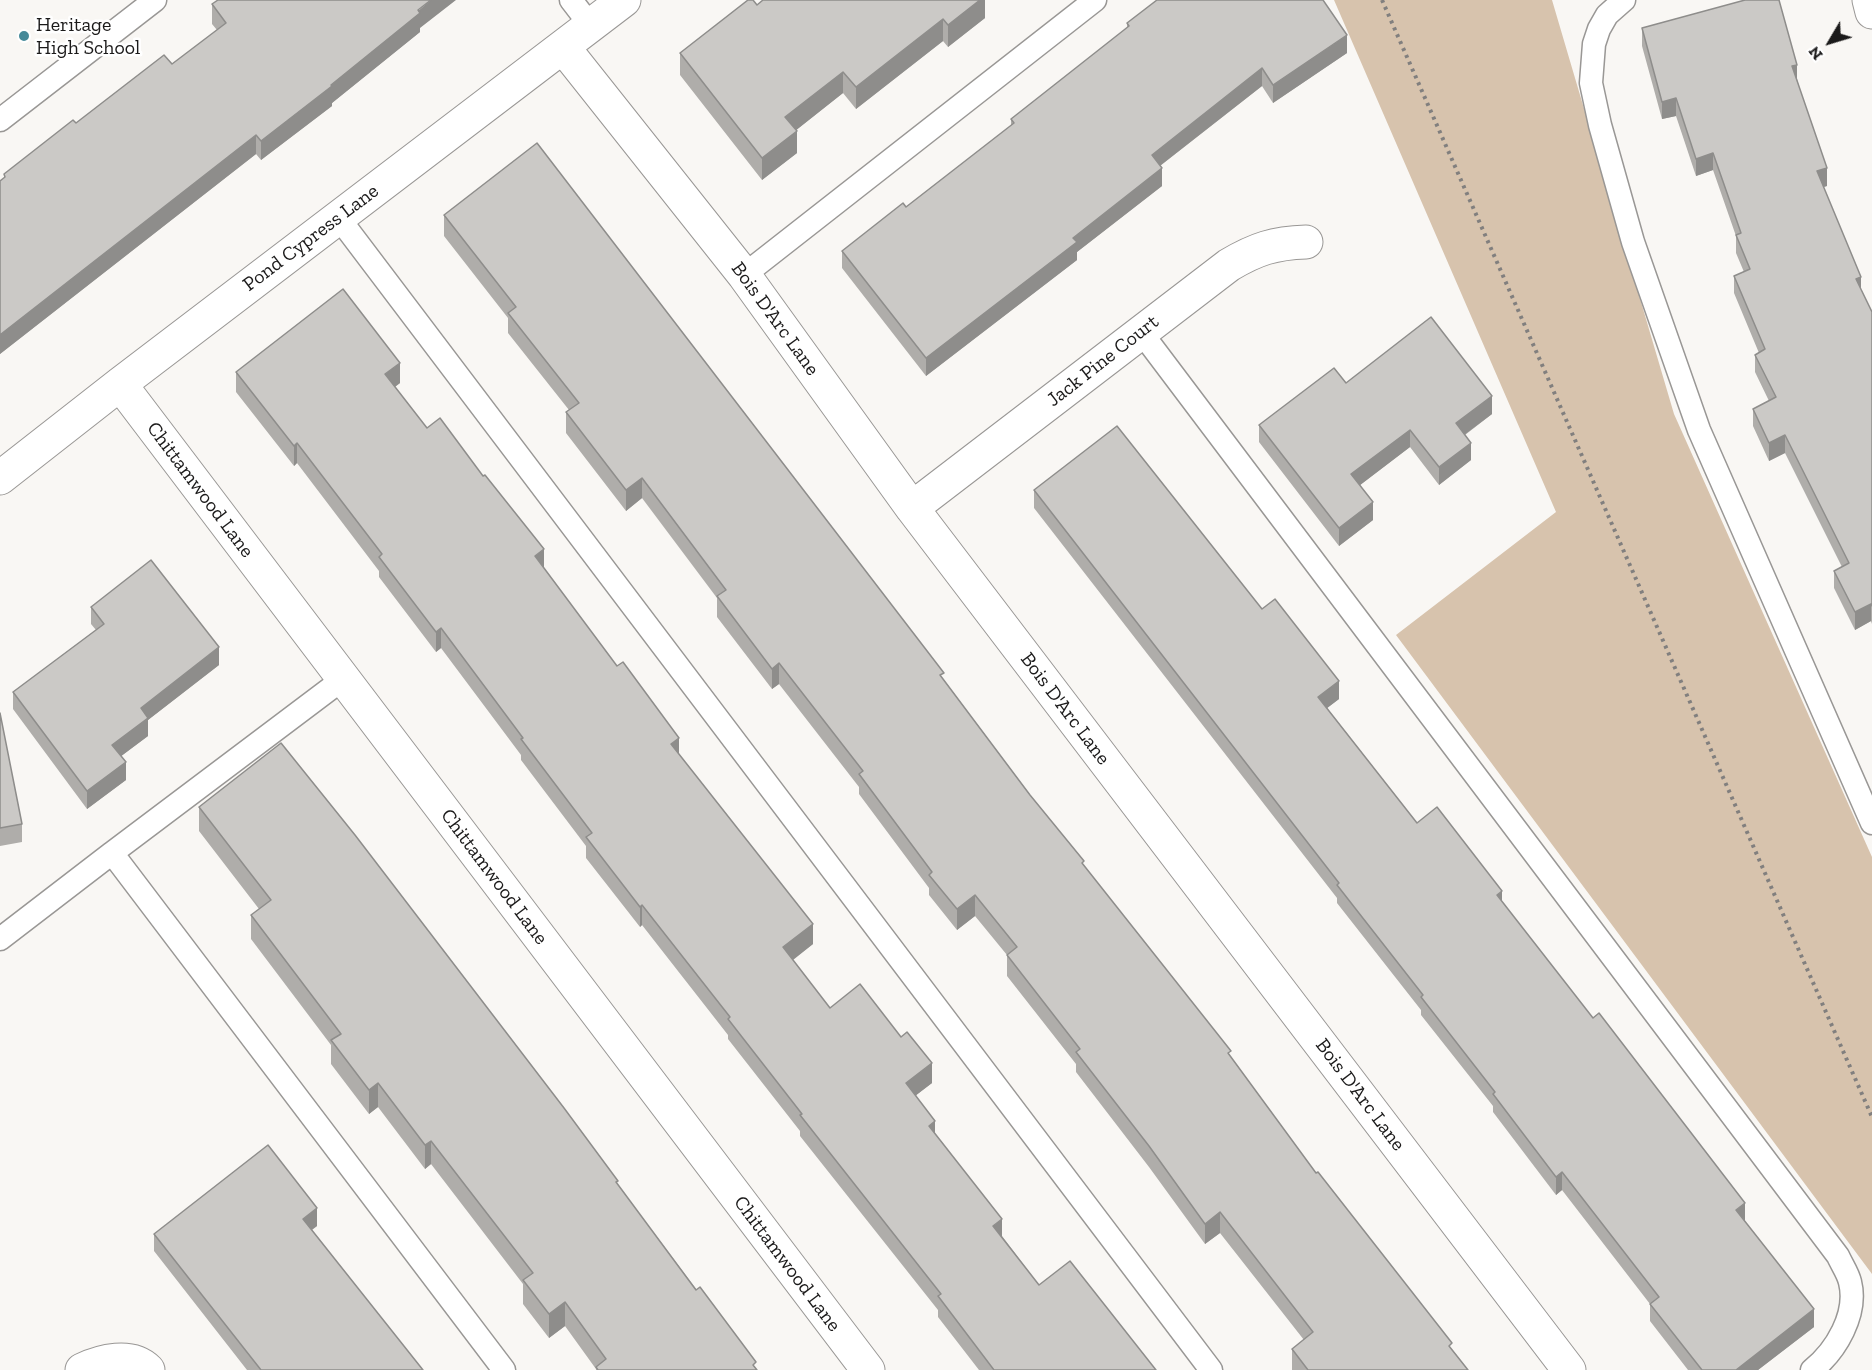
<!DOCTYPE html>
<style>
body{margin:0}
#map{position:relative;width:1872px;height:1370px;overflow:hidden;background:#f9f7f4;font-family:"Zilla Slab",serif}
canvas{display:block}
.north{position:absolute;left:1800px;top:12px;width:60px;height:60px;-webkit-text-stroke:4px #fff;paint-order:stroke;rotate:232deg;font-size:16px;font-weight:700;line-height:24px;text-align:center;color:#1b1a1a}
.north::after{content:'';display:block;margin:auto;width:21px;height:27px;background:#1b1a1a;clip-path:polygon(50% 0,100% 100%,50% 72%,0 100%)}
</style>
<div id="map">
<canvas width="1872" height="1370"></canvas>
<div class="north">N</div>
</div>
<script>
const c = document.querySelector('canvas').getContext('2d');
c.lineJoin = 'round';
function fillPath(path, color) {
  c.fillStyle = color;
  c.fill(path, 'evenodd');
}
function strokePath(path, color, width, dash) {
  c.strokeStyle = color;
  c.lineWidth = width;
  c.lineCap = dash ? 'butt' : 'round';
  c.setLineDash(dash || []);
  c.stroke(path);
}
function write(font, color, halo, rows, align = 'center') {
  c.font = font + ' "Zilla Slab",serif';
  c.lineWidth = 5;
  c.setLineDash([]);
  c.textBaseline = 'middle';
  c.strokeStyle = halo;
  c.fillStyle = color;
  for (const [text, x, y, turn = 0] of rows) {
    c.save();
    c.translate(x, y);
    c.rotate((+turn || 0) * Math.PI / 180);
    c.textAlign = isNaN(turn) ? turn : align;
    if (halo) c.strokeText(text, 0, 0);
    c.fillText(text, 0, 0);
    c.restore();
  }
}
fillPath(new Path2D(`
 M1334 0H1552L1674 414 1872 857V1274L1396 635 1556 512Z`), '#d7c3ad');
const lane = new Path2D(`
 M571 0 591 26
 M1624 0 1607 15 1599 29 1594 44 1591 83 1600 125 1633 242 1699 430 1872 823
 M0 120 155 0
 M338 217 1211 1370
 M744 275 1095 0
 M1141 332 1838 1256C1842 1265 1848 1273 1850 1282 1858 1314 1836 1351 1812 1370
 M343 679 112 853 504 1370
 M0 939 112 853`);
const street = new Path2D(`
 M1869 0 1872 12
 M563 47 744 275 912 508 1569 1370
 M120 384 868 1370
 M0 478 120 384 624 0
 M912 508 1229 265C1256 249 1274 243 1306 242
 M82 1370C101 1361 131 1353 148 1370`);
strokePath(lane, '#999795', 25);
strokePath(street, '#999795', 35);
strokePath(new Path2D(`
 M1382 0 1872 1117`), '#817f7e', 4, [3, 4.5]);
strokePath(lane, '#fff', 22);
strokePath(street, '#fff', 33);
fillPath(new Path2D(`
 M985 0V18L948 47 943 41 856 109 843 93 796 130 797 153 762 180 680 75V53L757 5Z
 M212 4 420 28V32L332 103V106L261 160 256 154 0 354V181L4 178V174L76 123 172 64 217 30 212 24Z
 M1127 23 1347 53 1273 103 1262 86 1160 166 1162 186 1077 252V260L926 376 842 268V251L906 207 1011 126V119L1127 28Z
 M1642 28 1797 79 1827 186 1823 187 1861 290 1872 312V624L1871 621 1855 630 1834 588V571L1842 567 1785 453 1769 461 1753 426V409L1769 401 1755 372V355L1759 353 1734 293V276L1744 272 1736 253V236L1713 170 1696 176 1676 116 1662 119 1642 46Z
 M444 215 944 680 1030 795 1231 1057 1316 1173 1468 1370H1292V1349L1304 1340 1220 1233 1205 1244 1149 1167 1076 1072V1064L1007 976V955L975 916 957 930 929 895V888L859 794V787L779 684 772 689 717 617V598L642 498 626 511 566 433V412L569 410 508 333V318L444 236Z
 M236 372 400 383 395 387 427 428 544 568 679 755 813 944 792 960 830 1008 932 1083 916 1095 935 1134 1002 1236 1039 1285 1156 1370H979L938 1317V1310L800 1136V1131L728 1039V1035L642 925 640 927 586 858V846L521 760V755L441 648 436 652 379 577V571L297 463 294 466 236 392Z
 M1346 383 1492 414 1465 435 1471 460 1439 485 1410 447 1360 485 1373 520 1339 546 1259 442V425Z
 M1034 490 1262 609 1339 699 1327 708 1417 823 1502 902 1745 1221 1814 1327 1758 1370H1688L1650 1321V1304L1562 1190 1556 1195 1493 1112V1106L1421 1015V1010L1337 903V898L1034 508Z
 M91 607 219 665 148 720V736L121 756 126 780 87 809 13 709V692L96 630 91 624Z
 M0 713 22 824V842L0 846Z
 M199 807 618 1185 757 1370H596V1369L565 1326 549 1338 523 1304V1284L431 1164 425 1169 378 1107 369 1114 331 1064V1045L251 939V915L259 909 199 831Z
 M317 1226 312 1230 423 1370H247L154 1251V1234Z`), '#afadaa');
fillPath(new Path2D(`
 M431 0H456L420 28V32L332 103V106L261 160V141L331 85Z
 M980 0H985V18L948 47V25Z
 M943 19V41L856 109V87Z
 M1347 35V53L1273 103V85Z
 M1797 65V83L1792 66Z
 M1262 68V86L1152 172V155Z
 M843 72V93L785 139V117Z
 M1676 98V116L1662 119V102Z
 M797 131V153L762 180V158Z
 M256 135V154L0 354V335Z
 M1713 153V170L1696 176V159Z
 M1162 168V186L1077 252V260L926 376V358L1073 238Z
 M1827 168V186L1817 189V171Z
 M1861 277V295L1856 279Z
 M400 363V383L385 394V374Z
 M1492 396V414L1456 441V423Z
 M1410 430V447L1351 492V474Z
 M1785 435V453L1769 461V443Z
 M297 443V463L294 466V446Z
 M1471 443V460L1439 485V467Z
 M642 478V498L626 511V490Z
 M1373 502V520L1339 546V528Z
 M544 549V570L535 556Z
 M1871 604V621L1855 630V612Z
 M441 628V648L436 652V632Z
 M219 647V665L148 720V736L112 763V745L141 708Z
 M779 663V684L772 689V669Z
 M1339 681V699L1318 715V697Z
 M679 738V758L671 744Z
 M126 762V780L87 809V791Z
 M1502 891V908L1497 895Z
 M975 895V916L957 930V909Z
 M642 905V925L640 927V907Z
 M813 924V944L783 968V947Z
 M932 1063V1083L906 1103V1083Z
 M378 1083V1107L369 1114V1090Z
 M935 1121V1141L929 1126Z
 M431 1141V1164L425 1169V1145Z
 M1562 1172V1190L1556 1195V1177Z
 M1745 1203V1221L1736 1210Z
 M317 1208V1226L303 1236V1219Z
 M1220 1212V1233L1205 1244V1224Z
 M1002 1219V1239L993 1226Z
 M565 1302V1326L549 1338V1314Z
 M1814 1309V1327L1758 1370H1736Z`), '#8e8d8b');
const building = new Path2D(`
 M218 0H431L418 10 420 13 331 85 332 86 261 141 256 135 0 335V181L5 177 4 174 73 120 76 123 164 55 172 64 226 23 212 4Z
 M748 0H753L757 5 763 0H980L948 25 943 19 856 87 843 72 785 117 797 131 762 158 680 53Z
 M1157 0H1323L1347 35 1273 85 1262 68 1152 155 1162 168 1073 238 1077 242 926 358 842 251 903 203 906 207 1014 123 1011 119 1129 26 1127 23Z
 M1745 0H1779L1797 65 1792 66 1827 168 1817 171 1861 277 1856 279 1872 312V606L1871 604 1855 612 1834 571 1849 563 1785 435 1769 443 1753 409 1776 397 1755 355 1765 349 1734 276 1750 269 1736 235 1741 233 1713 153 1696 159 1676 98 1662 102 1642 28Z
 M537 143 944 673 940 675 1030 795 1084 861 1082 863 1231 1051 1228 1053 1316 1173 1318 1172 1452 1343 1449 1346 1468 1370H1308L1292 1349 1313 1332 1220 1212 1205 1224 1149 1146 1076 1052 1080 1049 1007 955 1017 947 975 895 957 909 929 875 932 872 859 774 863 771 779 663 772 669 717 596 726 590 642 478 626 490 566 412 579 403 508 313 516 307 444 215Z
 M343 289 400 363 385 374 427 428 440 418 483 476 485 475 544 549 535 556 617 666 623 662 679 738 671 744 813 924 783 947 830 1008 860 984 901 1037 907 1032 932 1063 906 1083 935 1121 929 1126 1002 1219 993 1226 1039 1285 1070 1261 1156 1370H994L938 1296 941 1294 800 1115 802 1114 728 1019 730 1017 642 905 640 907 586 837 592 833 521 739 523 738 441 628 436 632 379 557 382 554 297 443 294 446 236 372Z
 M1431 317 1492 396 1456 423 1471 443 1439 467 1410 430 1351 474 1373 502 1339 528 1259 425 1334 368 1346 383Z
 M1117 426 1262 609 1275 599 1339 681 1318 697 1417 823 1437 807 1502 891 1497 895 1593 1018 1599 1013 1745 1203 1736 1210 1814 1309 1736 1370H1702L1650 1304 1659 1297 1562 1172 1556 1177 1493 1094 1495 1092 1421 997 1423 995 1337 885 1339 883 1034 490Z
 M151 560 219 647 141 708 148 718 112 745 126 762 87 791 13 692 104 624 91 607Z
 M0 713 22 824 0 828Z
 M281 743 355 835 564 1108 618 1181 616 1182 696 1290 700 1287 756 1362 753 1365 757 1370H598L596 1367 606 1359 565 1302 549 1314 523 1280 533 1273 431 1141 425 1145 378 1083 369 1090 331 1040 341 1034 251 915 271 900 199 807Z
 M268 1145 317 1208 303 1219 423 1370H261L154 1234Z`);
fillPath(building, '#cbc9c6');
strokePath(building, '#8e8d8b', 1.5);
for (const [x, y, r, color] of [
 [24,36,6,"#468a99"]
]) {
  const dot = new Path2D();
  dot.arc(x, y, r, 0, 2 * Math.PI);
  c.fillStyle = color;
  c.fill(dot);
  strokePath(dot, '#fff', 2);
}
write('20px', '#1b1a1a', '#fff', [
 ["Heritage",36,25],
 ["High School",36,48]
], 'left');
write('20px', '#1b1a1a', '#fff', [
 ["Pond Cypress Lane",311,238,-37],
 ["Bois D'Arc Lane",775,319,54],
 ["Jack Pine Court",1103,361,-38],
 ["Chittamwood Lane",200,490,53],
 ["Bois D'Arc Lane",1065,709,53],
 ["Chittamwood Lane",494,877,53],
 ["Bois D'Arc Lane",1360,1095,53],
 ["Chittamwood Lane",787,1264,53]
]);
</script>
